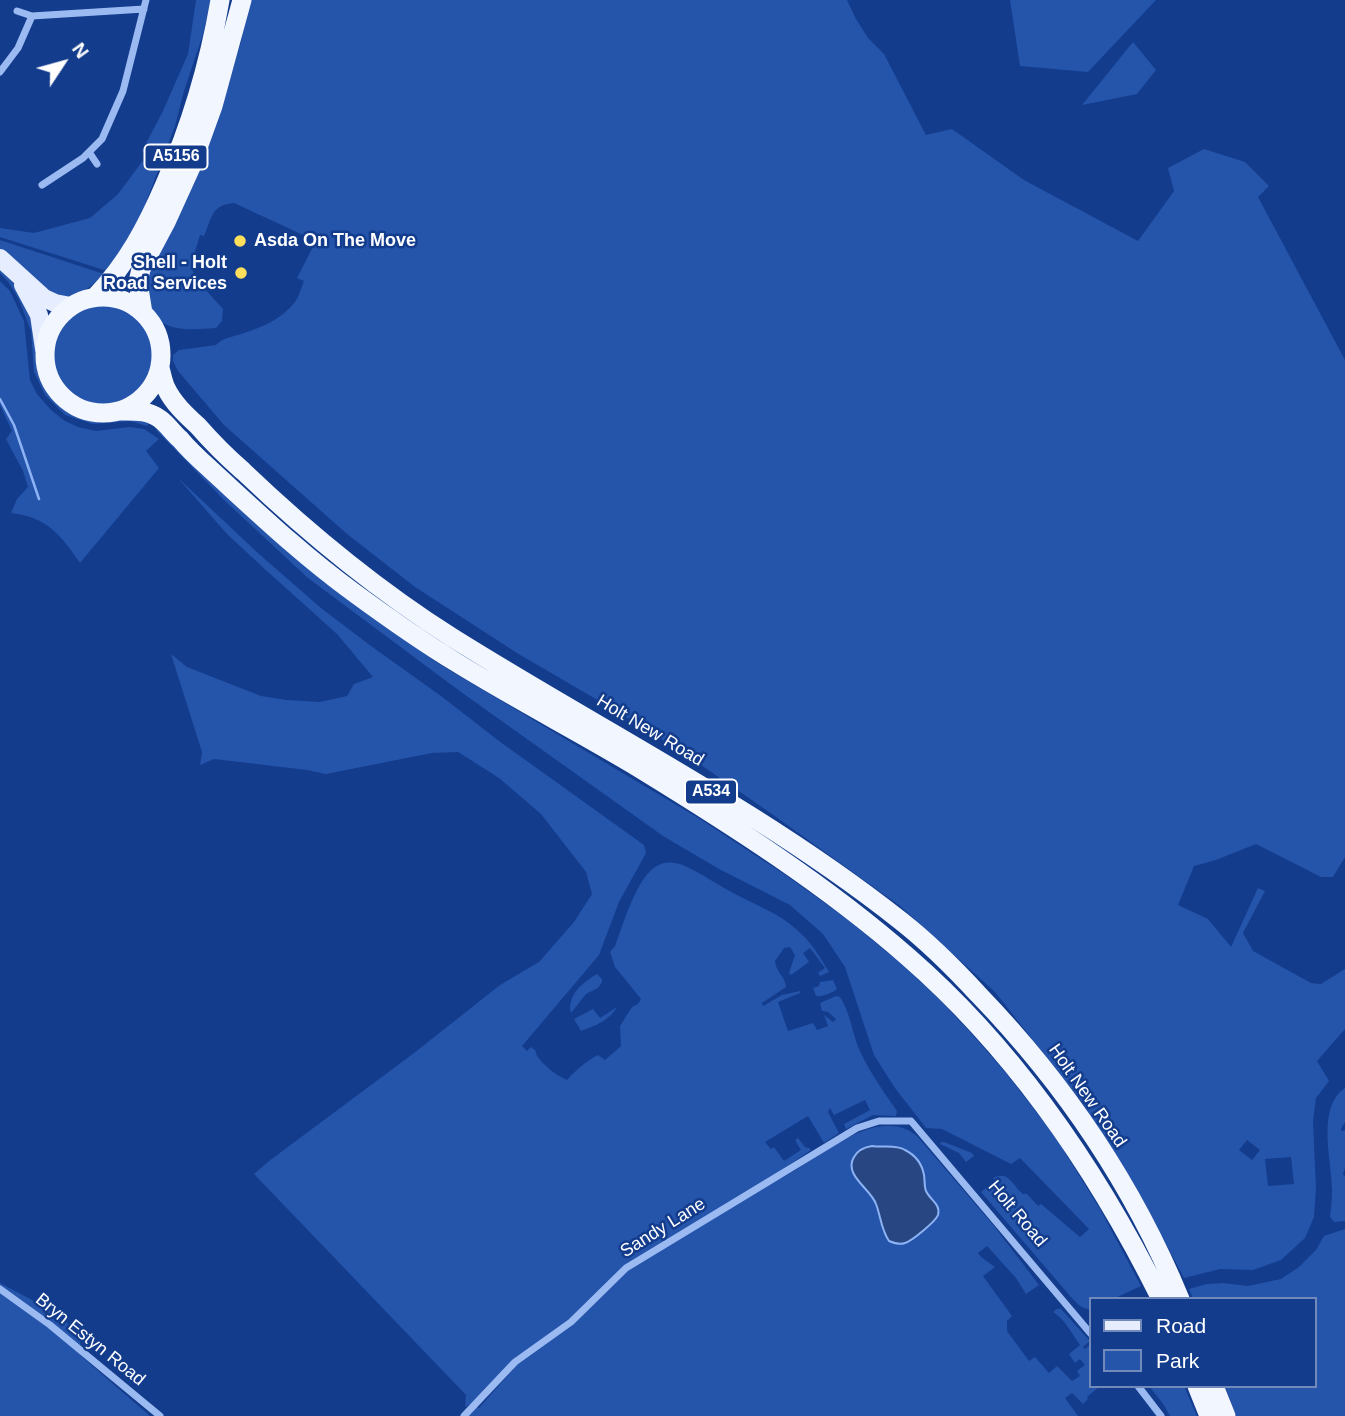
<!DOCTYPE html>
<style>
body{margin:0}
#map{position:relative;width:1345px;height:1416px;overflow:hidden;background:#133c8c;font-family:Arial,sans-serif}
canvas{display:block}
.legend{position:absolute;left:1089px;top:1297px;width:228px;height:91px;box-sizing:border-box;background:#133c8c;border:2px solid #718aba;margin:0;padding:9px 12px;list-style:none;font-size:21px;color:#fff}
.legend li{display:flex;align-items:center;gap:14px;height:35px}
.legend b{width:35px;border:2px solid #718aba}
.north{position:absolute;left:28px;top:28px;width:70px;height:70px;-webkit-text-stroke:5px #133c8c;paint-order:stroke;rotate:54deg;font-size:19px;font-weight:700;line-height:28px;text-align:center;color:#fff}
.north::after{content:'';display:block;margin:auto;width:24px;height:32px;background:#fff;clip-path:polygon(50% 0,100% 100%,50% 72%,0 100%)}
</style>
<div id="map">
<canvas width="1345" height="1416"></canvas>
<ul class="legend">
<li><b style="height:9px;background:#e5edff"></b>Road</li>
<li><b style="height:19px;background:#2554ab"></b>Park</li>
</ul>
<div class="north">N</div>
</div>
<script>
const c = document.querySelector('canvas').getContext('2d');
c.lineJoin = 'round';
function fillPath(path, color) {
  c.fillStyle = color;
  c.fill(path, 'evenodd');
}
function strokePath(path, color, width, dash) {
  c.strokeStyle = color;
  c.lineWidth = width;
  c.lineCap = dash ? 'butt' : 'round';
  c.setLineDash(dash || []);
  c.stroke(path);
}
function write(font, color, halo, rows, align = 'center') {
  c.font = font + ' Arial,sans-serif';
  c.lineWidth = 5;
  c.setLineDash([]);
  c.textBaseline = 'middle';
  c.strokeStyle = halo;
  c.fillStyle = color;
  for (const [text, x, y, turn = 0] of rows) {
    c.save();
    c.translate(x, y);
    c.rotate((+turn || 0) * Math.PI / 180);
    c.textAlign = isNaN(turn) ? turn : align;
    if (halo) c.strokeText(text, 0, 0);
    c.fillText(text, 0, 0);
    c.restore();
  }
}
fillPath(new Path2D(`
 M196 0H211L203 34 184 91 175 126 142 213 122 249 107 271 0 237V228L34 233 90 218 118 194 147 155 142 151 162 113 188 54Z
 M250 0H847L856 19 868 38 884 54 926 135 952 129 1024 180 1138 241 1174 191 1168 168 1204 149 1245 162 1269 186 1258 197 1345 360V857L1333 877H1321L1256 844 1216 860 1194 866 1178 905 1208 919 1231 947 1258 888 1265 891 1243 933 1253 951 1311 983 1321 984 1345 969V1029L1317 1061 1329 1081 1316 1098 1313 1121 1316 1188 1314 1217 1305 1238 1281 1260 1253 1270 1220 1269 1184 1278 1142 1199 1081 1101 995 992 900 906 769 812 685 754 623 715 517 653 415 587 347 534 224 425 178 371 173 361V355L179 350 216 345C222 338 232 337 241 334 261 328 282 319 295 302 299 296 301 288 304 281L297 278 316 241 234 203C211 205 212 218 204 236L200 235 191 265 195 278 223 309 222 321 216 328C187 330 155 334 146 298 145 291 146 282 146 276L218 113 241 42ZM1247 1140 1260 1150 1252 1160 1239 1150ZM1291 1157 1294 1184 1268 1186 1265 1159Z
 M1010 0H1156L1088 72 1020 66Z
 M1133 42 1156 70 1137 94 1082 105Z
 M0 240 104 274C87 290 74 302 50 295L0 253Z
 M0 268C14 281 26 298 31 317 37 335 34 353 38 370 43 391 60 409 80 416 96 421 107 416 122 418 131 419 140 421 149 423L147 426 130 421 93 424 65 415 45 395 34 372 31 331 19 300 9 283 0 273Z
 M0 281 10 291 24 321 30 380 37 394 51 410 65 421 78 427 96 431 129 427 144 429 159 439 146 451 159 468 80 563C61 535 47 517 11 513L17 499 28 487 23 471 6 439 12 431 0 405Z
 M52 355a50 50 0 1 1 100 0a50 50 0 1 1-100 0Z
 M158 429 317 576 436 662 700 819 784 874 847 919 899 962 936 996 971 1033 1006 1073 1054 1135 1100 1209 1141 1286 1113 1299H1091V1309C1082 1310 1076 1302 1070 1296L981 1192 995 1181 993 1178C1009 1170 1012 1185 1023 1194H1027L1038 1206 1041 1204 1080 1237 1089 1229 1020 1158 1011 1164 942 1129 926 1128 895 1088 874 1055 845 967 823 934 790 905 719 869 663 836 461 692 308 578 226 502 156 430Z
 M177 477 259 554 321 608 371 646 441 696 499 741 644 845 646 853 619 902 599 955 522 1046 527 1051 531 1047C541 1055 532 1047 538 1057 545 1067 556 1075 567 1080 576 1070 586 1061 598 1055L605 1060 621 1046 620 1026 632 1007 638 1004 641 999 615 967 610 952 615 946C623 925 637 876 657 866 664 861 675 862 683 865 701 873 718 885 735 894 756 905 778 913 796 929 810 940 820 957 829 972L820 976 818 973 825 968 810 948 803 953 809 962 791 975 789 973 795 955 790 947 784 948 775 961C777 975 785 975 786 987L762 1003 763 1006 782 995 800 991V993L778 1002 788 1031 813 1023 817 1030 828 1026 824 1015 833 1022 836 1019 828 1012 822 1011 820 1003 836 996 840 997C850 1012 852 1032 859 1049 869 1071 883 1091 897 1111L896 1116 873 1115 846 1129 844 1124 870 1110 865 1100 834 1115 830 1108 828 1112 839 1133 824 1143 808 1116 765 1142 771 1149 774 1147 784 1161 801 1150 795 1140 798 1138 805 1147 809 1148 811 1150 777 1173 779 1179C815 1162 876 1102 917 1136L994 1226 1039 1285 1026 1294 1016 1278 987 1246 978 1253 981 1257 995 1267 983 1276 1012 1316 1007 1321V1331L1029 1361 1035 1357 1049 1373 1057 1366 1072 1381 1080 1376 1077 1371 1085 1365 1080 1359 1075 1363 1069 1354 1080 1345C1072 1334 1065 1319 1053 1312L1057 1309H1061L1090 1341 1083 1347 1085 1349 1091 1344V1386H1100L1087 1397 1088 1399 1083 1404 1072 1393 1065 1398 1078 1416H464L475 1405 479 1408 516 1366 471 1404 465 1407 466 1395 254 1174 269 1161 414 1053 500 985 539 962 574 922 592 894 586 872 541 814 499 778 458 752 432 753 326 774 307 770 214 759 200 765 202 752 171 654 187 667 261 696 287 700 320 702 347 696 354 684 373 677 337 634 268 572 227 534ZM872 1146 902 1148 913 1155 925 1178 924 1187 928 1195 883 1233 875 1201 856 1179Z
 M597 974 602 979V982L598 988 586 994 571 1013C567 995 582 983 597 974Z
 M833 980 837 989C832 993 823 997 816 996L813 988 819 986 820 982Z
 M617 1007C610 1020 595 1026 581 1031L574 1019 593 1009 600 1018Z
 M1345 1088V1122L1341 1129 1342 1131 1345 1130V1168L1343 1174 1345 1177V1221L1334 1222 1330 1217C1331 1208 1332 1199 1332 1189 1332 1160 1316 1108 1345 1088Z
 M941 1142H944L972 1153 974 1156 966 1162 959 1153 940 1144Z
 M1345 1229V1416H1236L1225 1386H1315V1299H1193L1189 1289 1207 1284 1223 1283 1248 1286 1281 1279 1299 1267 1316 1250 1324 1236Z
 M0 1283C16 1292 78 1321 80 1339 81 1343 80 1350 80 1355L150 1416H0Z
 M1149 1386H1184L1197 1416H1170L1164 1405Z`), '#2554ab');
const water = new Path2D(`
 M872 1146C883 1148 895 1144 905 1150 915 1155 922 1164 924 1175 925 1181 924 1186 926 1191 930 1200 941 1204 938 1215 936 1221 912 1241 905 1243 899 1245 894 1243 889 1241 881 1230 881 1217 876 1204 871 1189 843 1175 854 1157 858 1150 865 1147 872 1146Z`);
fillPath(water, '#284782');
strokePath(water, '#8db3f4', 2);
strokePath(new Path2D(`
 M0 399 14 425 39 499`), '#8db3f4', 2.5);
strokePath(new Path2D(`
 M17 11 32 16
 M0 72 18 48 32 16 144 9
 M89 152 97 164
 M42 185 83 158 102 139 123 91 146 0
 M0 1289 50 1325 160 1416
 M1138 1386 1161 1416
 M464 1416 515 1362 571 1322 626 1268 857 1128 879 1121H911L1091 1334`), '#9bbaf1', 7);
strokePath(new Path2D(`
 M0 258 44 298 55 303 71 306
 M23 285 39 315 44 349`), '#e5edff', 18);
strokePath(new Path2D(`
 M45 355a58 58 0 1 1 116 0a58 58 0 1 1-116 0Z
 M95 297C127 264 147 226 165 184 191 125 209 64 220 0
 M143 313 138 282 141 269 166 222 191 167 213 106 242 0
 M160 368C162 375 163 382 166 388 173 403 186 415 198 426 212 442 227 457 243 471 308 533 377 590 453 638 603 732 762 811 901 921 929 943 954 968 978 994 1063 1082 1133 1185 1180 1299
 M120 411C134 411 148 410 160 419 167 424 173 433 180 439 189 450 199 459 210 469 256 511 302 555 353 592 387 617 421 641 457 663 517 700 579 732 639 768 732 825 826 885 908 957 1016 1051 1098 1172 1161 1299
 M1197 1386 1209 1416
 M1214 1386 1226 1416`), '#f2f6ff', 19);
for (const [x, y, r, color] of [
 [240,241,7,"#ffdf5b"],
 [241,273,7,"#ffdf5b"]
]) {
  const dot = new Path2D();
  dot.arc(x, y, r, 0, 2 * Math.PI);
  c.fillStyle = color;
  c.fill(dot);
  strokePath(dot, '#133c8c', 2.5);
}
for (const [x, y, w] of [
 [176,157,63],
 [711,792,52]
]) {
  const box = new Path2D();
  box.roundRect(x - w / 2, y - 12.5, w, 25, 5);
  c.fillStyle = '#133c8c';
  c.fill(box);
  strokePath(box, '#fff', 2);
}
write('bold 16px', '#fff', null, [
 ["A5156",176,157],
 ["A534",711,792]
]);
write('bold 18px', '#fff', '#133c8c', [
 ["Asda On The Move",254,241],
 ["Shell - Holt",227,263,"right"],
 ["Road Services",227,284,"right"]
], 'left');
write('18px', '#fff', '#133c8c', [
 ["Holt New Road",650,731,31],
 ["Holt New Road",1087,1096,55],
 ["Holt Road",1017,1214,50],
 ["Sandy Lane",663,1228,-32],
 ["Bryn Estyn Road",90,1340,39]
]);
</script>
